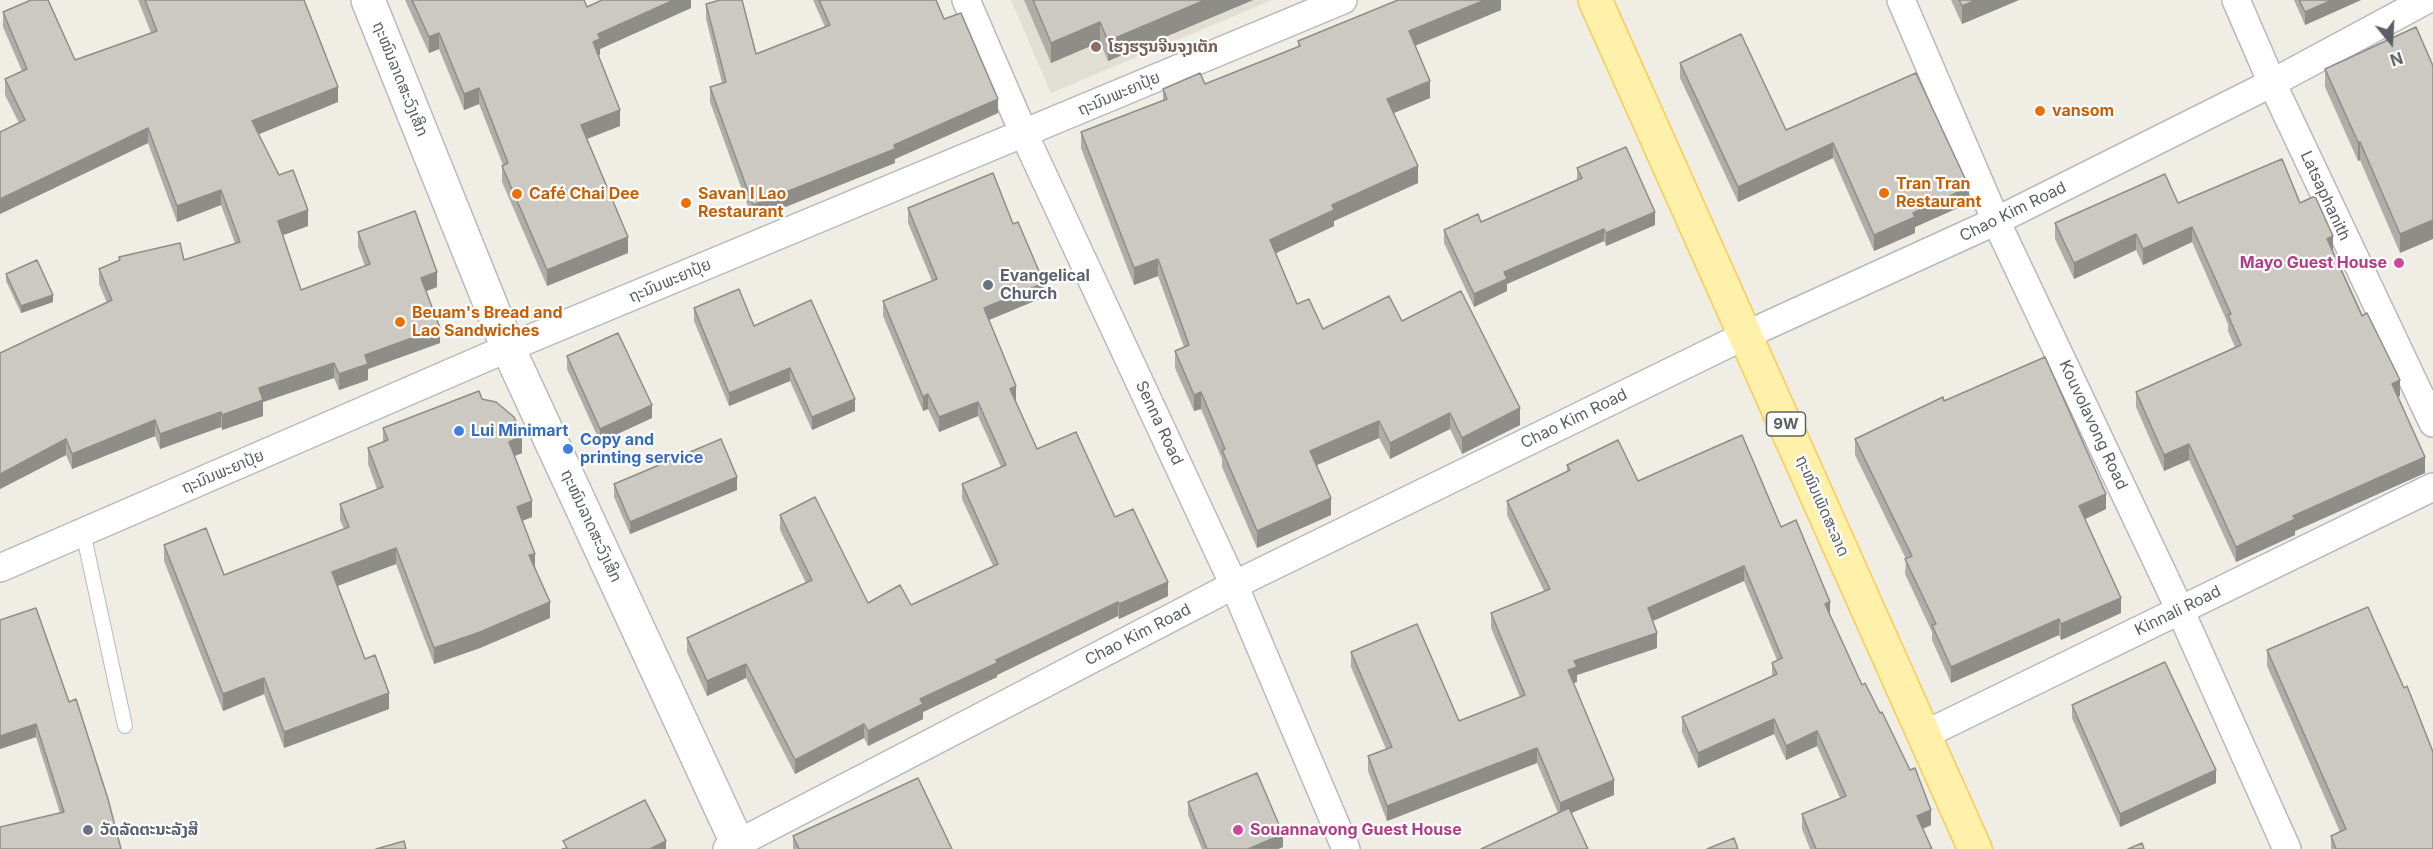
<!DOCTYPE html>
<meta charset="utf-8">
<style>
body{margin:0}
#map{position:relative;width:2433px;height:849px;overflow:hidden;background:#efede4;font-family:Inter,sans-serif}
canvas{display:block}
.north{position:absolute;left:2361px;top:12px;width:60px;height:60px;-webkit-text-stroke:4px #fff;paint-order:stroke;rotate:162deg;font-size:16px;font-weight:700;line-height:24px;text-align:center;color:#5c6065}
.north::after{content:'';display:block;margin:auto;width:21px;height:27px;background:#5c6065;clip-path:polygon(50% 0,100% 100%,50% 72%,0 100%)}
</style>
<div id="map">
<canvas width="2433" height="849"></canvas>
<div class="north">N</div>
</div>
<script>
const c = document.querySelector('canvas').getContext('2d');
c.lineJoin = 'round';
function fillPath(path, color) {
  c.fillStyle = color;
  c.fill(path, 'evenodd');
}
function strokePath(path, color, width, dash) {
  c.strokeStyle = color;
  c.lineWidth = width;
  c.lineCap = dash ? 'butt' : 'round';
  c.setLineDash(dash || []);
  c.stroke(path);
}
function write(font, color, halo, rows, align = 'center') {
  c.font = font + ' Inter,"Noto Sans Lao",sans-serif';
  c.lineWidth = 4.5;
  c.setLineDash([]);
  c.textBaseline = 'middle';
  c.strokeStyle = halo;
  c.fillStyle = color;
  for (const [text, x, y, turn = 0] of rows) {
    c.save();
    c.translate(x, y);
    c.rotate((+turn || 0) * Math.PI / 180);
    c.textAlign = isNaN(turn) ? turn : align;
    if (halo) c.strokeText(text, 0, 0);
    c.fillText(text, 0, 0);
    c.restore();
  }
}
fillPath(new Path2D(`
 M1011 0H1272L1051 93Z`), '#e1dfd4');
const service = new Path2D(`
 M83 532 125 726`);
const minor = new Path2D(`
 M966 0 1024 134 1234 585 1346 849
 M1901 0 1996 221 2180 610 2287 849
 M2236 0 2272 83 2433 423
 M0 568 508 348 1343 0
 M1924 735 2433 487
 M727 849 1234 585 1746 335 1996 221 2272 83 2426 0`);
const tertiary = new Path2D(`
 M368 0 508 348 740 849`);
const primary = new Path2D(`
 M1595 0 1975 849`);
strokePath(service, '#b6babf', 16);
strokePath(minor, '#b6babf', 30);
strokePath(tertiary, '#b6babf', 36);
strokePath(primary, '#faca52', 36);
strokePath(service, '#fff', 14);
strokePath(minor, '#fff', 27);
strokePath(tertiary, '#fff', 33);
strokePath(primary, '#fff1a9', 33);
fillPath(new Path2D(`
 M138 0H304L338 102 258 134 279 175 308 226 283 235 301 290 365 266 358 247V232L437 287 426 291 440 343 368 369V380L339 390 334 378 263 402V416L222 430 221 427 160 449 155 436 72 469 66 455 0 489V353L107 303 99 284V269L119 260V257L184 260 235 243 221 205 177 222 148 143 0 214V132L19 123 5 95V79L22 71 3 27V12L75 60 151 33Z
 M405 0H584L587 7 691 0V8L600 49V55H598L620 126 587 139 628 253 547 286 502 182V166L503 165 479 104 464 110 439 49 429 53Z
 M813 0H936L944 19 998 113 895 159V163L753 220 710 102V87L722 83 706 19V4L756 54 825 27Z
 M1024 0H1253L1108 61 1100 42 1051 63Z
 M1501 0V10L1415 46 1430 98 1393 113 1418 183 1334 221V226L1276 253 1297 304 1323 329 1402 321 1520 425 1462 454 1450 429 1390 459 1379 438 1317 465 1331 515 1257 548 1222 467V459L1201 409 1194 411 1175 368V351L1184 347 1158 276 1134 285 1081 148V132L1163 100V89L1205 84 1298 47V41Z
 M1951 0H2019L1962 24Z
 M2294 0H2361L2305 25Z
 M2416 27 2400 253 2360 160 2358 161 2325 87V69Z
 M1680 63 1786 130 1916 73 1969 203 1915 227V233L1874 251 1833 158 1738 202 1680 78Z
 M1577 168 1655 225 1606 246 1604 241 1507 284V291L1474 307 1444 243V230L1481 222 1577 180Z
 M2178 203H2300L2333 250 2400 396 2398 397 2425 473 2295 531V535L2236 562 2189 460 2164 471 2136 407V392L2235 347 2228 331V324L2192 242 2143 265 2136 250 2074 279 2055 239V223Z
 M908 208 1044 297 989 320 1016 401 1037 449 1115 517 1168 596 1119 619 1118 616 997 675V677L923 712V719L868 746 864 738 795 774 746 678 707 696 687 652V638L806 583 780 530V515L868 603 911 605 993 566 962 499V484L1001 467 978 416 939 432 928 409 923 411 883 316V301L932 281 908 223Z
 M6 274 53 302 21 313 6 281Z
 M694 308 754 326 855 411 812 430 790 381 729 406 694 321Z
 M567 356 652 418 600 442 567 369Z
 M482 399 522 453 515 456 532 517 522 521 550 618 480 648 434 664 396 564 337 586 365 659 389 709 284 748 264 694 223 711 164 561V545L224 575 344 529 340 520V504L377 489 368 464V448L383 442V428Z
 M1944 401 2106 509 2085 519 2121 613 2061 640 2059 635 1951 683 1932 640V632L1905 574 1906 559 1855 455V439Z
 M1567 465 1638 481 1781 527 1830 615 1862 685 1931 825 1923 829 1932 849H1810L1802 829V814L1840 798 1817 746 1786 760 1774 734 1698 768 1682 732V717L1772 676V663L1777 660 1744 581 1653 621 1657 648 1577 675V682L1573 683 1614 795 1558 813 1537 763 1387 821 1368 771V756L1386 749 1351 667V652L1459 721 1520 697 1491 628V613L1544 591 1507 515V501L1567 472Z
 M614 484 737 490 630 534 614 497Z
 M2267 650 2404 688 2433 849H2331V836L2340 832 2267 666Z
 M69 702 108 799 60 813 36 737 0 749Z
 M2072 705 2216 783 2120 827 2072 718Z
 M1188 802 1283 847 1278 849H1202L1188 815Z
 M793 836 952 849H793Z`), '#afada8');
fillPath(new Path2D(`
 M674 0H691V8L600 49V55L593 58V42L598 34Z
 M1205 0H1253L1108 61V41Z
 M1485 0H1501V10L1409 48V31Z
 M1976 0H2019L1962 24V6Z
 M2332 0H2361L2305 25V12Z
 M1100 22V42L1051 63V43Z
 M439 33V49L429 53V37Z
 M1430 81V98L1387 116V99Z
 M338 87V102L252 137V121Z
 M479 88V104L464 110V94Z
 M998 99V113L895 159V163L753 220V205L894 145Z
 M620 110V126L581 141V125Z
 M148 128V143L0 214V199Z
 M2358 142H2360V160L2358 161Z
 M1833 143V158L1738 202V187Z
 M1418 166V183L1334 221V226L1270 256V240L1332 205Z
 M1969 187V203L1915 227V233L1874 251V235L1913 213Z
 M221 190V205L177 222V206Z
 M308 210V226L278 237V221Z
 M1655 212V225L1606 246V233Z
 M2433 220V239L2400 253V234Z
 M2192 227V242L2143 265V249Z
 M1604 229V241L1507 284V291L1474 307V294L1504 272Z
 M2136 234V250L2074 279V263Z
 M2333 236V252L2327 239Z
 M628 237V253L547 286V270Z
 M1158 259V276L1134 285V268Z
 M437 272V287L421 293V278Z
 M1044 283V297L984 322V308Z
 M53 295V302L21 313V306Z
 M440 328V343L368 369V380L339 390V374L365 355Z
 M334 363V378L263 402V416L222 430V415L259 388Z
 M790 368V381L729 406V393Z
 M2400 380V396L2392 399V384Z
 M1016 386V401L1010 389Z
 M1201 392V409L1194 411V395Z
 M928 394V409L923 411V397Z
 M855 399V411L812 430V417Z
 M978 402V416L939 432V417Z
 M652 405V418L600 442V429Z
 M1520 408V425L1462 454V438Z
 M221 412V427L160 449V434Z
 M1450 413V429L1390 459V443Z
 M155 420V436L72 469V454Z
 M1379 421V438L1310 468V451Z
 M522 436V453L509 458V442Z
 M66 439V455L0 489V474Z
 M2189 444V460L2164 471V455Z
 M2425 457V473L2295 531V535L2236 562V547L2293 516Z
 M737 477V490L630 534V522Z
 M2106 494V509L2079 522V506Z
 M1331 498V515L1257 548V531Z
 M532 501V517L517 523V507Z
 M396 548V564L332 588V572Z
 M535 554V570L529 555Z
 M1744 566V581L1648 623V608Z
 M1168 582V596L1119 619V604Z
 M2121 598V613L2061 640V624Z
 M550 602V618L480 648 434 664V648Z
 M1118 602V616L997 675V677L923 712V719L868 746V731L920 699 996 660Z
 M1830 602V617L1825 604Z
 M2059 619V635L1951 683V667Z
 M1657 633V648L1577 675V682L1568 685V670L1574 661Z
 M746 664V678L707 696V681Z
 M264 678V694L223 711V694Z
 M389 693V709L284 748V732Z
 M1774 719V734L1698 768V753Z
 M36 724V737L0 749V736Z
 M864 724V738L795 774V760Z
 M1817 731V746L1786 760V746Z
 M1537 748V763L1387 821V806Z
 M2216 770V783L2120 827V814Z
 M1614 780V795L1560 818V803Z
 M1931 810V825L1917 831V816Z
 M1283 834V847L1278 849H1248Z
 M666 841V849H650Z`), '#8f8d88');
const building = new Path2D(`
 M31 0H48L75 60 157 31 145 0H304L338 87 252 121 279 175 293 170 308 210 278 221 301 290 370 264 358 232 415 211 437 272 421 278 440 328 365 355 368 364 339 374 334 363 259 388 263 400 222 415 221 412 160 434 155 420 72 454 66 439 0 474V353L112 300 99 269 120 260 119 257 180 243 184 260 240 242 221 190 177 206 148 128 0 199V132L25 120 5 79 27 69 3 12Z
 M412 0H584L587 7 602 0H674L598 34 600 39 593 42 620 110 581 125 628 237 547 270 502 166 508 163 479 88 464 94 439 33 429 37Z
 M720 0H742L756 54 830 25 819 0H936L944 19 961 13 998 99 894 145 895 149 753 205 710 87 726 82 706 4Z
 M1033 0H1205L1108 41 1100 22 1051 43Z
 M1398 0H1485L1409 31 1430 81 1387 99 1418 166 1332 205 1334 210 1270 240 1297 304 1309 299 1323 329 1389 296 1402 321 1461 291 1520 408 1462 438 1450 413 1390 443 1379 421 1310 451 1331 498 1257 531 1222 450 1225 449 1201 392 1194 395 1175 351 1189 345 1158 259 1134 268 1081 132 1167 99 1163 89 1200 73 1205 84 1300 46 1298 41Z
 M1959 0H1976L1962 6Z
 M2299 0H2332L2305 12Z
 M2416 27 2433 66V220L2400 234 2360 142H2358L2325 69Z
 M1741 34 1786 130 1916 73 1969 187 1913 213 1915 217 1874 235 1833 143 1738 187 1680 63Z
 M1626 147 1655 212 1606 233 1604 229 1504 272 1507 279 1474 294 1444 230 1478 214 1481 222 1582 178 1577 168Z
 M2282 159 2300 203 2315 196 2333 236 2327 239 2362 316 2367 313 2400 380 2392 384 2425 457 2293 516 2295 519 2236 547 2189 444 2164 455 2136 392 2241 345 2228 315 2231 314 2192 227 2143 249 2136 234 2074 263 2055 223 2165 174 2178 203Z
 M993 173 1013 224 1018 222 1044 283 984 308 1016 386 1010 389 1037 449 1076 432 1115 517 1133 509 1168 582 1119 604 1118 602 996 660 997 663 920 699 923 704 868 731 864 724 795 760 746 664 707 681 687 638 812 580 780 515 815 497 868 603 900 585 911 605 998 564 962 484 1006 465 978 402 939 417 928 394 923 397 883 301 937 279 908 208Z
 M37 260 53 295 21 306 6 274Z
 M739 289 754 326 811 300 855 399 812 417 790 368 729 393 694 308Z
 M618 333 652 405 600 429 567 356Z
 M2045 357 2106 494 2079 506 2121 598 2061 624 2059 619 1951 667 1932 625 1936 624 1905 559 1912 556 1855 439 1943 397 1944 401Z
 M479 391 482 399 496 402 514 417 522 436 509 442 532 501 517 507 535 554 529 555 550 602 480 632 434 648 396 548 332 572 365 659 375 655 389 693 284 732 264 678 223 694 164 545 206 528 224 575 349 527 340 504 383 487 368 448 388 440 383 428Z
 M1742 435 1781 527 1796 520 1830 602 1825 604 1862 685 1865 683 1880 713 1882 712 1910 770 1915 768 1931 810 1917 816 1932 849H1816L1802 814 1846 796 1817 731 1786 746 1774 719 1698 753 1682 717 1777 674 1772 663 1782 658 1744 566 1648 608 1657 633 1574 661 1577 667 1568 670 1614 780 1560 803 1537 748 1387 806 1368 756 1392 747 1351 652 1417 624 1459 721 1525 695 1491 613 1550 589 1507 501 1570 470 1567 465 1618 440 1638 481Z
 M721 439 737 477 630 522 614 484Z
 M2368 607 2404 688 2407 686 2433 752V849H2336L2331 836 2346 829 2267 650Z
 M36 608 69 702 76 699 108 799 121 849H0V827L64 812 36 724 0 736V620Z
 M2165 662 2216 770 2120 814 2072 705Z
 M1257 773 1283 834 1248 849H1207L1188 802Z
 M918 778 952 849H799L793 836Z
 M645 800 666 841 650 849H562L567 848 563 841Z
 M1569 808 1588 849H1481Z
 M1734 838 1738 849H1707Z
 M404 841 406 849H376Z
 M2142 843 2144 849H2128Z`);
fillPath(building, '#ccc9c3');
strokePath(building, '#8f8d88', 1.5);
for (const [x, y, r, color] of [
 [1096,47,6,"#8d6e63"],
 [2040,111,6,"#e8710a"],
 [1884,193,6,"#e8710a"],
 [517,194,6,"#e8710a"],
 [686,203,6,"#e8710a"],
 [2399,263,6,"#d1479c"],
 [988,285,6,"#6b7280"],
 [400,322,6,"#e8710a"],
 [459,431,6,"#3f7fe0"],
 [568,449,6,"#3f7fe0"],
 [88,830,6,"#6b7280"],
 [1238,830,6,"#d1479c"]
]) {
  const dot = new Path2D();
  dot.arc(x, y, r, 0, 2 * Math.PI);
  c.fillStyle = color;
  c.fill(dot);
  strokePath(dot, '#fff', 2);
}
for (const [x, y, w] of [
 [1786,424,39]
]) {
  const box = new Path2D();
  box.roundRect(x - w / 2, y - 12, w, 24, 4.5);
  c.fillStyle = '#fff';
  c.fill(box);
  strokePath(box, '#5c6065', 1.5);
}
write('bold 15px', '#5c6065', null, [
 ["9W",1786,424]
]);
write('bold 16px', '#785e54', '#fff', [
 ["ໂຮງຮຽນຈີນຈຸງເຕັກ",1108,47]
], 'left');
write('16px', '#5c6065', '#fff', [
 ["ຖະໜົນລາດສະວົງເສິກ",400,79,68],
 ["ຖະນົນພະຍາປຸ້ຍ",1119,94,-23],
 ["Latsaphanith",2325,196,65],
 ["Chao Kim Road",2013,212,-26],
 ["ຖະນົນພະຍາປຸ້ຍ",670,281,-23],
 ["Chao Kim Road",1574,419,-26],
 ["Senna Road",1159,423,65],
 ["Kouvolavong Road",2093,425,65],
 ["ຖະນົນພະຍາປຸ້ຍ",223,472,-23],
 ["ຖະໜົນເພັດສະລາດ",1822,506,66],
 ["ຖະໜົນລາດສະວົງເສິກ",591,526,65],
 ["Kinnali Road",2178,611,-26],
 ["Chao Kim Road",1138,635,-27]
]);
write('bold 16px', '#c56008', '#fff', [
 ["vansom",2052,111],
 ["Tran Tran",1896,184],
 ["Restaurant",1896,202],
 ["Café Chai Dee",529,194],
 ["Savan I Lao",698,194],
 ["Restaurant",698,212],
 ["Beuam's Bread and",412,313],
 ["Lao Sandwiches",412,331]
], 'left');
write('bold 16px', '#b23c85', '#fff', [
 ["Mayo Guest House",2387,263],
 ["Souannavong Guest House",1250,830,"left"]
], 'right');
write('bold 16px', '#5b616d', '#fff', [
 ["Evangelical",1000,276],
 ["Church",1000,294],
 ["ວັດລັດຕະນະລັງສີ",100,830]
], 'left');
write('bold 16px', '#366cbe', '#fff', [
 ["Lui Minimart",471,431],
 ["Copy and",580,440],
 ["printing service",580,458]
], 'left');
</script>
